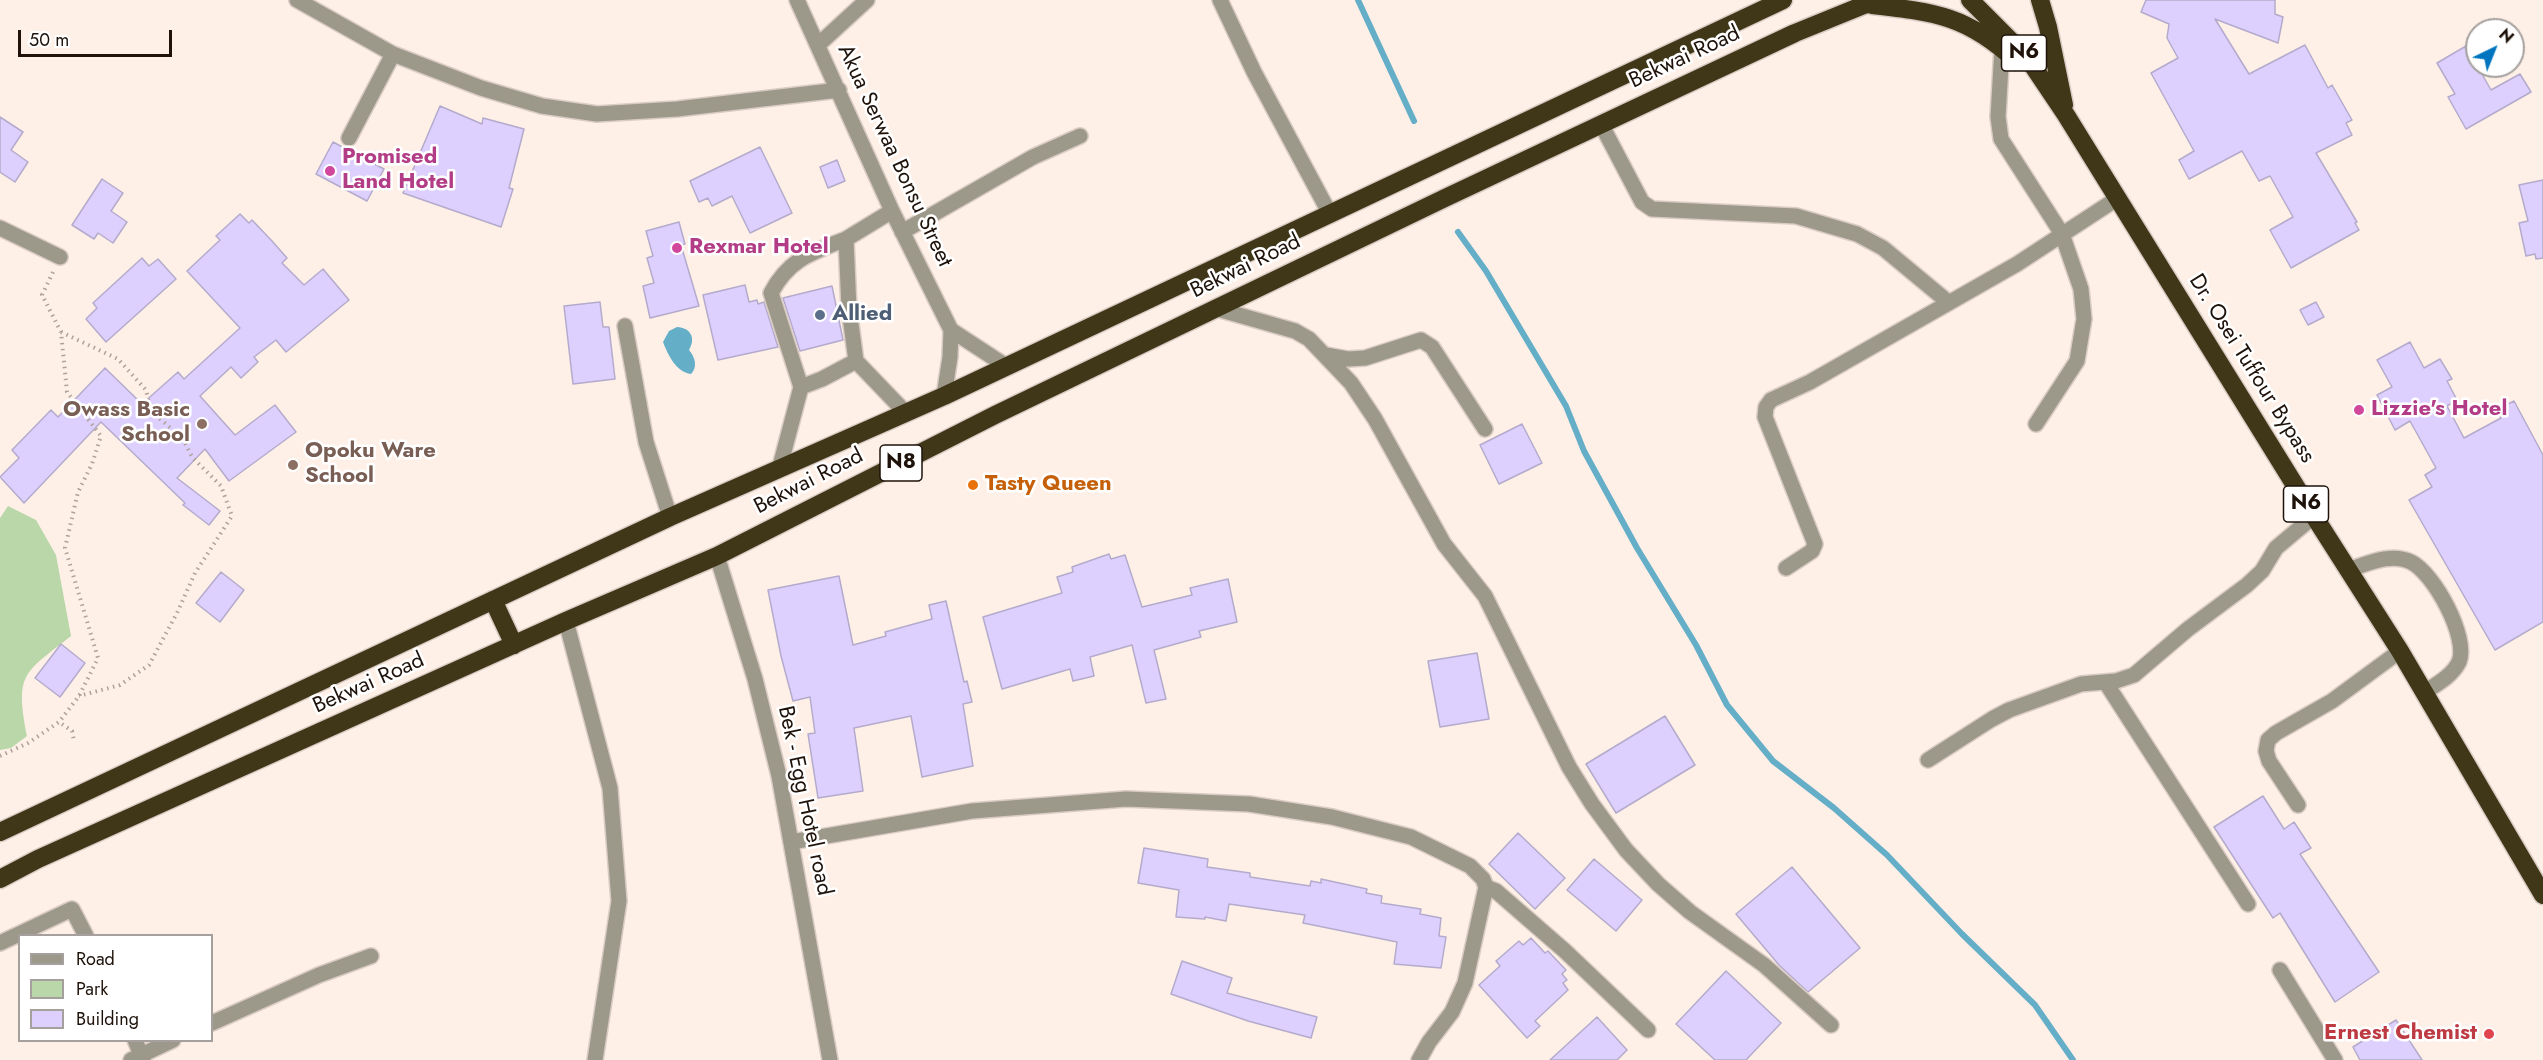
<!DOCTYPE html>
<style>
body{margin:0}
#map{position:relative;width:2543px;height:1060px;overflow:hidden;background:#fef0e7;font-family:Jost,sans-serif}
canvas{display:block}
.legend{position:absolute;left:18px;top:934px;width:195px;height:108px;box-sizing:border-box;background:#fff;border:2px solid #a5a09d;margin:0;padding:8px 10px;list-style:none;font-size:18px;color:#1e120a}
.legend li{display:flex;align-items:center;gap:12px;height:30px}
.legend b{width:30px;border:2px solid #a5a09d}
.north{position:absolute;left:2465px;top:18px;width:60px;height:60px;box-sizing:border-box;background:#fff;border:2px solid #a5a09d;border-radius:50%;rotate:43deg;font-size:16px;font-weight:700;line-height:24px;text-align:center;color:#1e120a}
.north::after{content:'';display:block;margin:auto;width:21px;height:27px;background:#0075bf;clip-path:polygon(50% 0,100% 100%,50% 72%,0 100%)}
.scale{position:absolute;left:18px;top:30px;width:154px;height:27px;box-sizing:border-box;border:3px solid #1e120a;border-top:0;padding-left:8px;font-size:18px;line-height:21px;white-space:nowrap;color:#1e120a;-webkit-text-stroke:4px #fff;paint-order:stroke}
</style>
<div id="map">
<canvas width="2543" height="1060"></canvas>
<ul class="legend">
<li><b style="height:8px;background:#9d998a"></b>Road</li>
<li><b style="height:16px;background:#b9d7a8"></b>Park</li>
<li><b style="height:16px;background:#ddd0ff"></b>Building</li>
</ul>
<div class="north">N</div>
<div class="scale">50 m</div>
</div>
<script>
const c = document.querySelector('canvas').getContext('2d');
c.lineJoin = 'round';
function fillPath(path, color) {
  c.fillStyle = color;
  c.fill(path, 'evenodd');
}
function strokePath(path, color, width, dash) {
  c.strokeStyle = color;
  c.lineWidth = width;
  c.lineCap = dash ? 'butt' : 'round';
  c.setLineDash(dash || []);
  c.stroke(path);
}
function write(font, color, halo, rows, align = 'center') {
  c.font = font + ' Jost,sans-serif';
  c.lineWidth = 5;
  c.setLineDash([]);
  c.textBaseline = 'middle';
  c.strokeStyle = halo;
  c.fillStyle = color;
  for (const [text, x, y, turn = 0] of rows) {
    c.save();
    c.translate(x, y);
    c.rotate((+turn || 0) * Math.PI / 180);
    c.textAlign = isNaN(turn) ? turn : align;
    if (halo) c.strokeText(text, 0, 0);
    c.fillText(text, 0, 0);
    c.restore();
  }
}
fillPath(new Path2D(`
 M8 506 36 520 56 555 71 636C23 674 15 673 27 736L11 748 0 750V518Z`), '#b9d7a8');
fillPath(new Path2D(`
 M677 327C691 328 696 338 689 350 695 357 698 367 691 374 676 372 668 355 663 342L669 331Z`), '#65aec8');
strokePath(new Path2D(`
 M1358 0 1414 121
 M1458 232 1486 271 1566 406 1584 451 1637 548 1696 645 1727 705 1773 761 1834 808 1887 855 1962 934 2035 1005 2073 1060`), '#65aec8', 6);
const building = new Path2D(`
 M2146 0H2275V14L2283 17 2278 43 2215 19 2249 74 2305 45 2328 88 2332 85 2352 120 2346 123 2352 135 2316 153 2357 222 2355 223 2359 230 2291 268 2270 230 2293 217 2270 176 2259 181 2242 151 2189 179 2179 160 2194 151 2151 73 2178 58 2167 38 2169 24 2141 12Z
 M2466 46 2491 90 2520 74 2531 92 2466 129 2448 97 2455 94 2437 63Z
 M440 106 482 124 483 118 524 129 509 188 513 189 501 227 403 193Z
 M0 117 23 132 11 150 28 162 15 182 0 172Z
 M333 142 384 169 367 201 316 174Z
 M760 147 792 213 750 233 732 196 712 206 708 198 699 202 690 181Z
 M837 160 845 181 828 188 820 167Z
 M102 179 123 193 111 211 127 222 113 243 98 233 94 239 72 225Z
 M2543 180V258L2536 259 2535 254 2526 256 2519 223 2528 221 2519 185Z
 M240 214 249 223 252 220 272 241 287 258 282 263 304 285 323 269 349 300 286 352 276 340 254 357 258 362 241 378 231 367 200 396 235 435 275 405 296 432 229 481 205 449 177 478 220 511 209 525 183 505 185 503 101 422 24 503 0 477 19 458 12 450 51 410 58 417 105 368 142 404 178 372 184 379 240 328 187 271 220 240 216 236Z
 M679 222 685 244 681 245 699 306 650 318 643 286 654 283 647 258 653 256 646 231Z
 M142 258 149 266 158 259 176 279 106 342 86 319 97 308 93 303Z
 M745 285 749 302 757 300 758 304 764 302 778 347 718 360 703 295Z
 M832 286 843 340 800 351 783 298Z
 M600 302 603 327H609L615 379 573 384 564 306Z
 M2316 302 2324 317 2308 325 2300 310Z
 M2410 342 2424 368 2440 359 2452 379 2447 381 2457 400 2447 406 2464 438 2501 418 2496 410 2514 401 2543 455V622L2495 650 2409 500 2432 487 2425 475 2436 468 2410 421 2395 430 2377 395 2392 387 2377 360Z
 M1522 424 1542 463 1499 484 1480 445Z
 M1109 554 1111 559 1125 555 1142 607 1192 595 1190 588 1228 579 1237 622 1199 631 1201 637 1154 650 1166 699 1146 703 1132 645 1090 657 1094 676 1073 681 1070 669 1002 689 983 617 1062 593 1057 577 1073 572 1072 567Z
 M221 572 244 590 220 622 196 603Z
 M839 576 853 645 886 636 885 632 932 619 929 605 946 601 964 682 967 681 972 702 963 704 973 766 922 777 911 716 854 728 863 791 818 798 808 734 815 733 810 697 793 701 781 656 768 590Z
 M61 644 85 663 60 697 35 678Z
 M1477 653 1489 719 1440 727 1428 661Z
 M1665 716 1695 765 1616 813 1586 764Z
 M2263 796 2284 829 2294 822 2311 848 2300 854 2379 972 2335 1002 2280 913 2273 918 2214 827Z
 M1518 833 1565 878 1535 909 1489 864Z
 M1144 848 1208 859 1207 867 1250 873V877L1310 886 1311 881 1321 883V879L1367 889 1366 893 1382 896 1381 903 1421 909 1420 914 1441 918 1439 936 1446 937 1441 968 1394 964 1397 942 1303 923 1305 915 1229 904 1226 921 1205 917V919L1176 917 1179 890 1138 883Z
 M1594 859 1642 900 1616 931 1567 890Z
 M1792 867 1860 948 1808 992 1779 965 1736 914Z
 M1531 938 1545 953 1548 951 1566 970 1562 974 1567 980 1563 983 1568 990 1535 1021 1540 1026 1527 1038 1479 985 1500 966 1496 961 1519 941 1523 945Z
 M1182 961 1232 978 1227 993 1317 1017 1311 1038 1248 1021 1171 994Z
 M1726 971 1781 1023 1746 1060H1715L1676 1024Z
 M1597 1017 1627 1050 1617 1060H1550Z
 M2396 1020 2422 1060H2360L2353 1047Z`);
fillPath(building, '#ddd0ff');
strokePath(building, '#b4abcc', 1.5);
const minor = new Path2D(`
 M297 0 393 54 481 88 542 106 597 114 677 109 839 90
 M797 0 892 211 951 330 950 357 944 396
 M1220 0 1254 72 1330 214
 M818 45 867 0
 M2002 48 1998 117 2001 139 2062 234 2081 289 2084 319 2077 361 2036 424
 M1601 124 1642 202 1652 209 1796 216 1857 234 1883 248 1948 302
 M349 138 393 54
 M892 211 846 239 849 309 856 361 905 412
 M0 228 60 257
 M902 232 1033 157 1080 136
 M1214 308 1295 331 1309 339 1351 383 1375 419 1444 544 1485 596 1569 767 1592 804 1626 850 1658 884 1690 912 1764 965 1831 1025
 M625 326 646 442 670 517
 M951 330 1006 366
 M1326 355 1348 359 1365 358 1421 340 1432 347 1485 429
 M801 387 771 293C789 259 811 253 846 239
 M779 470 801 387 822 379 856 361
 M717 556 755 679 779 776 830 1060
 M1786 568 1812 551 1815 544 1765 417 1766 407 1771 400 1810 382 2017 264 2118 198
 M2348 570C2367 564 2391 552 2411 562 2434 573 2469 638 2459 662 2452 676 2437 684 2425 692
 M566 621 610 788 619 901 595 1060
 M2106 683 2248 904
 M1928 760 1992 719 2009 710 2081 684 2116 681 2134 675 2188 629 2247 585 2262 571 2276 548 2314 516
 M2298 805 2269 761 2266 751 2268 740 2276 733 2332 701 2400 651
 M791 842 972 811 1126 799 1249 804 1332 817 1411 837 1470 866 1483 879 1486 887 1465 983 1452 1012 1429 1042 1419 1060
 M1486 887 1496 891 1565 951 1648 1030
 M0 943 72 909 86 936
 M2280 970 2335 1060
 M212 1023 319 975 371 956
 M135 1040 143 1060
 M131 1060 173 1040`);
const highway = new Path2D(`
 M1970 0 2027 57 2066 115 2314 516 2400 651 2543 895
 M2040 0 2048 27 2064 105
 M1872 5C1935 12 1968 16 2016 61
 M493 600 514 645
 M0 832 670 517 944 396 1783 0
 M0 879 38 859 566 621 717 556 995 415 1445 198 1795 33 1864 5 1887 0`);
strokePath(minor, '#daccc4', 18);
strokePath(highway, '#daccc4', 21);
strokePath(new Path2D(`
 M53 272 42 295 61 332 67 392 101 436 92 464 78 492 65 548 98 658 79 696 59 722
 M61 332 118 359 146 390 151 411 183 439 192 457 221 486 232 516 195 573 178 611 149 665 120 685 79 696
 M0 756 28 743 59 722 72 731 74 741`), '#afa199', 4, [1.5, 4.5]);
strokePath(minor, '#9d998a', 15);
strokePath(highway, '#3f3718', 18);
for (const [x, y, r, color] of [
 [330,171,6,"#d1479c"],
 [677,248,6,"#d1479c"],
 [820,315,6,"#5c6f8a"],
 [2359,410,6,"#d1479c"],
 [202,424,6,"#8d6e63"],
 [293,465,6,"#8d6e63"],
 [973,485,6,"#e8710a"],
 [2489,1034,6,"#e0444e"]
]) {
  const dot = new Path2D();
  dot.arc(x, y, r, 0, 2 * Math.PI);
  c.fillStyle = color;
  c.fill(dot);
  strokePath(dot, '#fff', 2);
}
for (const [x, y, w] of [
 [2024,53,45],
 [901,463,42],
 [2306,504,45]
]) {
  const box = new Path2D();
  box.roundRect(x - w / 2, y - 18, w, 36, 4.5);
  c.fillStyle = '#fff';
  c.fill(box);
  strokePath(box, '#1e120a', 1.5);
}
write('bold 21px', '#1e120a', null, [
 ["N6",2024,53],
 ["N8",901,463],
 ["N6",2306,504]
]);
write('22px', '#1e120a', '#fff', [
 ["Bekwai Road",1685,58,-25],
 ["Akua Serwaa Bonsu Street",894,156,65],
 ["Bekwai Road",1246,267,-26],
 ["Dr. Osei Tuffour Bypass",2251,369,58],
 ["Bekwai Road",809,482,-27],
 ["Bekwai Road",369,684,-24],
 ["Bek - Egg Hotel road",804,801,78]
]);
write('bold 22px', '#b23c85', '#fff', [
 ["Promised",342,158],
 ["Land Hotel",342,183],
 ["Rexmar Hotel",689,248],
 ["Lizzie's Hotel",2371,410]
], 'left');
write('bold 22px', '#4e5e75', '#fff', [
 ["Allied",832,315]
], 'left');
write('bold 22px', '#785e54', '#fff', [
 ["Owass Basic",190,411],
 ["School",190,436],
 ["Opoku Ware",305,452,"left"],
 ["School",305,477,"left"]
], 'right');
write('bold 22px', '#c56008', '#fff', [
 ["Tasty Queen",985,485]
], 'left');
write('bold 22px', '#be3a42', '#fff', [
 ["Ernest Chemist",2477,1034]
], 'right');
</script>
